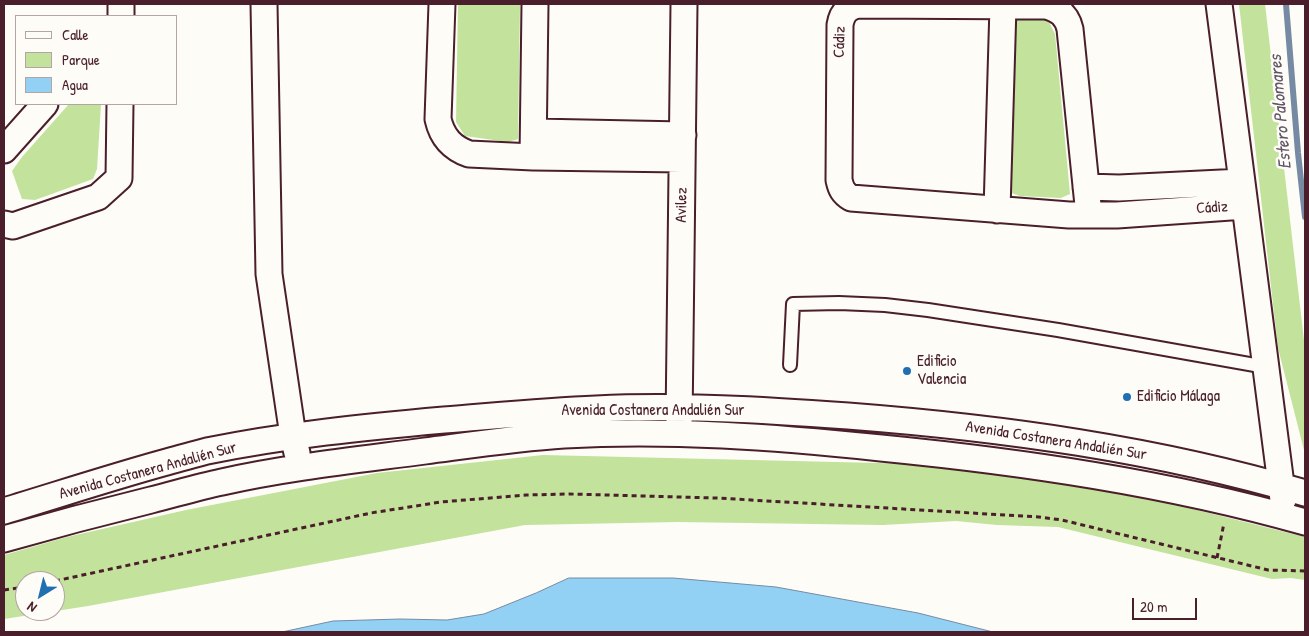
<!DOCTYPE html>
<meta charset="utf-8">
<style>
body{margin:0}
#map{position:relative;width:1309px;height:636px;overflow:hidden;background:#fdfcf7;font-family:"Patrick Hand",sans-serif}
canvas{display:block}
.frame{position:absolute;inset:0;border:5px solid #4a1f2b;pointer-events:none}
.legend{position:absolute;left:15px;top:15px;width:162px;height:90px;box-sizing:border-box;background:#fdfcf7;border:1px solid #b5a4a5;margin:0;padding:6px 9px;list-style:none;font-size:15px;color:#4a1f2b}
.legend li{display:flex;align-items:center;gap:10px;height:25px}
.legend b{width:25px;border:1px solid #b5a4a5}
.north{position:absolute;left:15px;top:571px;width:50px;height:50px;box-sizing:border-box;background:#fdfcf7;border:1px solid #b5a4a5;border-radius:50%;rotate:216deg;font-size:14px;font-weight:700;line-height:20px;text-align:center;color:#4a1f2b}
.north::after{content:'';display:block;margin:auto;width:18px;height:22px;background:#1f6fb2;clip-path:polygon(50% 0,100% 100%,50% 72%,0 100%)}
.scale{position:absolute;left:1132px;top:598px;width:65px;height:22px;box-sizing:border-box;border:2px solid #4a1f2b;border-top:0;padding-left:6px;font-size:15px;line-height:18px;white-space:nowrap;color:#4a1f2b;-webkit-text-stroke:4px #fdfcf7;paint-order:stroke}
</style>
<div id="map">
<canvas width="1309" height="636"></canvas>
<div class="frame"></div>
<ul class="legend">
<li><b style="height:6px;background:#fdfcf7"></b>Calle</li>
<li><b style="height:14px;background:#c3e29b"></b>Parque</li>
<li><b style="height:14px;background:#93d1f4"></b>Agua</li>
</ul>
<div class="north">N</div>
<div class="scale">20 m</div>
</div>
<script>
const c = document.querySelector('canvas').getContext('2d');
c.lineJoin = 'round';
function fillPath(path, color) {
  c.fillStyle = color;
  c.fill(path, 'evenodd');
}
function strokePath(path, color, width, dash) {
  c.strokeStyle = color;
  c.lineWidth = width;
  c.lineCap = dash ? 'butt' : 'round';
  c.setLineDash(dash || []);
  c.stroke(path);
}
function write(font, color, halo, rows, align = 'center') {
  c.font = font + ' "Patrick Hand",sans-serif';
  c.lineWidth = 5;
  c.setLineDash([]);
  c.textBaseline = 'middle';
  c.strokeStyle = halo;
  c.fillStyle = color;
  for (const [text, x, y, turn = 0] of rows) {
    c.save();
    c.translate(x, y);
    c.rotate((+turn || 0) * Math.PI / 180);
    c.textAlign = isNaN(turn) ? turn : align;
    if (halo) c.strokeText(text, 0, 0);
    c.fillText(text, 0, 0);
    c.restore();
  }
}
fillPath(new Path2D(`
 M458 4H520L518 139 508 142 465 136 456 122Z
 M1239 4H1265L1305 349V454L1278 348Z
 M1009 18 1048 20 1055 34 1070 194 1061 198 1020 196 1009 192Z
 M69 104H101L97 169 93 179 35 200 22 199 12 171 22 157Z
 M543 455 919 464 1017 477 1157 500 1305 537V580L1291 578 1272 579 1058 527 997 525 956 521 883 525 678 522 525 525 88 606 4 619V555L67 537 186 510 377 473ZM25 581H55V611H25Z`), '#c3e29b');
const water = new Path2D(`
 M569 578H673L776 587 918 613 993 632H282L333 621 400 619 447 620 484 614 536 593Z`);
fillPath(water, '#93d1f4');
strokePath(water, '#768aa4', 1);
strokePath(new Path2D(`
 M1286 4 1298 153 1305 217`), '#768aa4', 6);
const lane = new Path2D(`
 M790 365 793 304 839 303 885 305 928 310 1058 330 1266 367`);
const street = new Path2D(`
 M264 4 269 274 293 436 297 453
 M442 4 438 119C442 137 452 148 469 154L533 157 535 4
 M1219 4 1283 500
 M121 16V4
 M535 132 683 135
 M4 150 45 104
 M533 157 682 159
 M1086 187 1119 188 1242 182
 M997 210 1003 6
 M1089 215 1070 29C1067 16 1059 9 1046 6L859 5C847 7 842 13 840 25L839 180C841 189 843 193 851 198L1069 215H1117L1245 206
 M4 224 13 226 98 197 119 178 120 104
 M679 424 684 4
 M4 511C57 495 109 478 163 463 177 459 192 455 207 451 286 435 365 427 444 420 495 416 545 411 596 409 680 405 764 410 848 416 1003 428 1156 449 1305 493
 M4 539C53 525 102 512 151 500 175 494 198 487 222 482 289 467 357 460 425 451 471 445 517 438 564 435 670 429 775 437 881 448 1024 462 1167 483 1305 522`);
strokePath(lane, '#4a1f2b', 16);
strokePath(street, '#4a1f2b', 29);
strokePath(new Path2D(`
 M1217 558 1224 523
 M55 581 371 513 441 502 526 495 569 494 717 498 1039 517 1062 520 1268 570 1305 571
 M4 590 25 587`), '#4a1f2b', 3, [5, 4]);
strokePath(lane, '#fdfcf7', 12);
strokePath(street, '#fdfcf7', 25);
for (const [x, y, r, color] of [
 [907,371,5,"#1f6fb2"],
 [1127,397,5,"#1f6fb2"]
]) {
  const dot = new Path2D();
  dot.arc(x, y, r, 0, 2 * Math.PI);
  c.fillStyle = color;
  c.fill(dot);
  strokePath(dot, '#fdfcf7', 2);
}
write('16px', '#4a1f2b', '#fdfcf7', [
 ["Cádiz",840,42,-88],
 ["Avilez",682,205,-89],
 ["Cádiz",1212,208,-4],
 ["Avenida Costanera Andalién Sur",653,411],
 ["Avenida Costanera Andalién Sur",1056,441,9],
 ["Avenida Costanera Andalién Sur",148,471,-15]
]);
write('16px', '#4a1f2b', '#fdfcf7', [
 ["Edificio",917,362],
 ["Valencia",917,380],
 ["Edificio Málaga",1137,397]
], 'left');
write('italic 18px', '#605467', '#fdfcf7', [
 ["Estero Palomares",1281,112,-95]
]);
</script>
